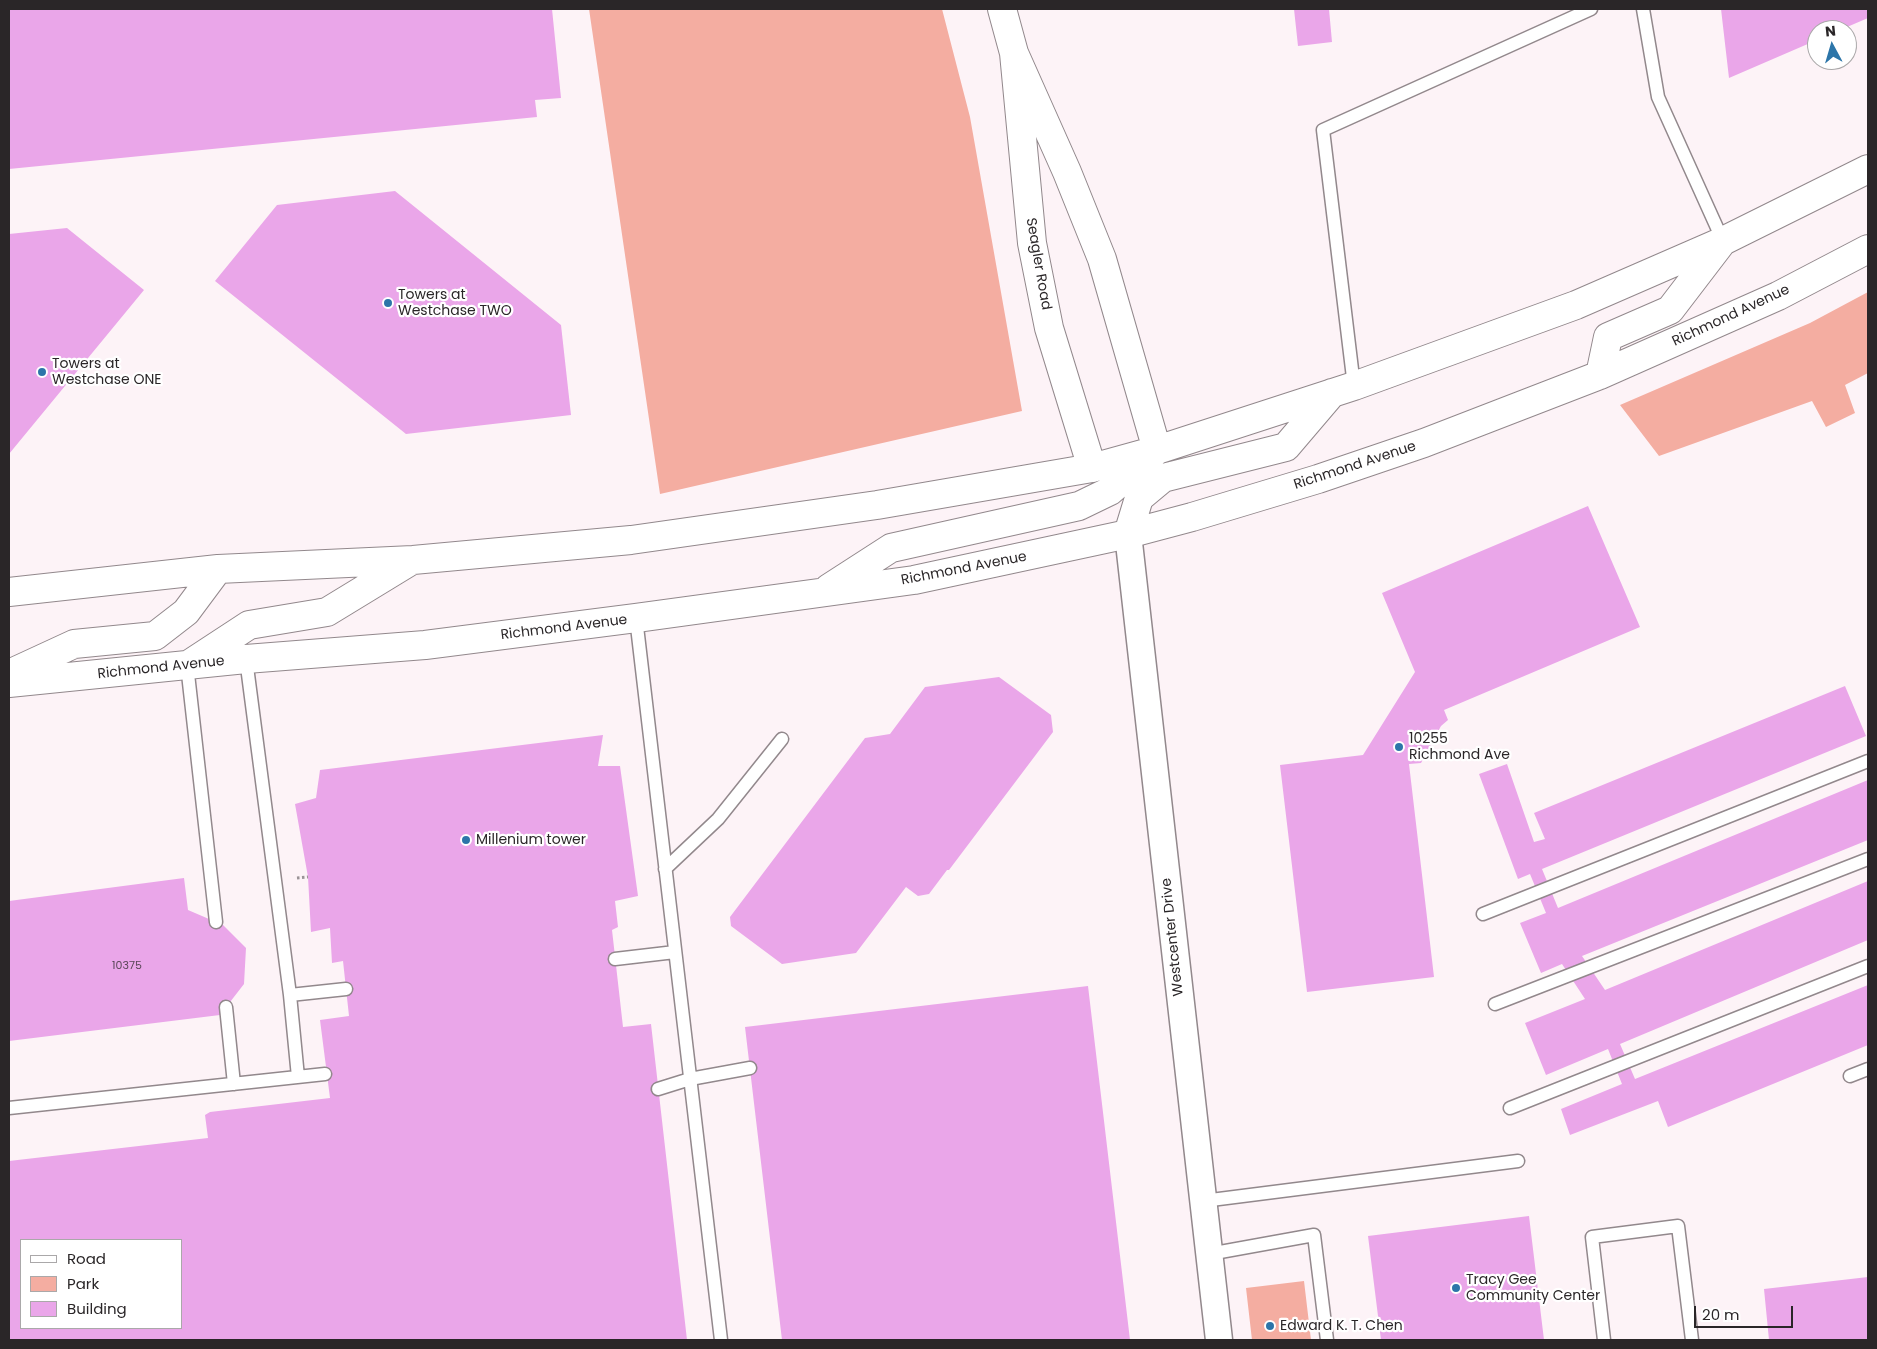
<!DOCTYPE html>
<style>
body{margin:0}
#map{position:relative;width:1877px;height:1349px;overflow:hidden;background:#fdf3f7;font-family:Poppins,sans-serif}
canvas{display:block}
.frame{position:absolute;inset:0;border:10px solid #2a2628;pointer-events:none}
.legend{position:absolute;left:20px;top:1239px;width:162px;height:90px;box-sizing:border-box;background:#fff;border:1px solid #aaa8a9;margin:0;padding:6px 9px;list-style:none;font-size:15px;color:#2a2628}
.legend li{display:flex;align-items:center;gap:10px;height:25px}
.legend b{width:25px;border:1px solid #aaa8a9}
.north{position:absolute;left:1807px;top:20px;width:50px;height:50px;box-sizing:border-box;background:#fff;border:1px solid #aaa8a9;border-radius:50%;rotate:354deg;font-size:14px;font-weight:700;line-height:20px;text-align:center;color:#2a2628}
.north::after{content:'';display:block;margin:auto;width:18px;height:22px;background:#2c75a9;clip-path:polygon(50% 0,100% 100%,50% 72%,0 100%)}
.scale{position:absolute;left:1694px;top:1306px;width:99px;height:22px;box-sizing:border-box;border:2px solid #2a2628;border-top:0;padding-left:6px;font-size:15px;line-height:18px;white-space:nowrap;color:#2a2628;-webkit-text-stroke:4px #fff;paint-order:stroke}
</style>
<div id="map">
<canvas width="1877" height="1349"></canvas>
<div class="frame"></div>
<ul class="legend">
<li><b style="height:6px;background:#fff"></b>Road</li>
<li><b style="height:14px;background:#f4ada1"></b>Park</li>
<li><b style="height:14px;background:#eaa6e9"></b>Building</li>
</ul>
<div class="north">N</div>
<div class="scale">20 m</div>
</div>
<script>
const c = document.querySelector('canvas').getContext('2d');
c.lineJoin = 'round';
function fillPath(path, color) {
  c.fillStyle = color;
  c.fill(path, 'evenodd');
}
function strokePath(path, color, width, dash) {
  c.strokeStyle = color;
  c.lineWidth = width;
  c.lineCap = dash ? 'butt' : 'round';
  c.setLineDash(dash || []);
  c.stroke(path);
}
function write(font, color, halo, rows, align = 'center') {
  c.font = font + ' Poppins,sans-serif';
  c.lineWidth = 4.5;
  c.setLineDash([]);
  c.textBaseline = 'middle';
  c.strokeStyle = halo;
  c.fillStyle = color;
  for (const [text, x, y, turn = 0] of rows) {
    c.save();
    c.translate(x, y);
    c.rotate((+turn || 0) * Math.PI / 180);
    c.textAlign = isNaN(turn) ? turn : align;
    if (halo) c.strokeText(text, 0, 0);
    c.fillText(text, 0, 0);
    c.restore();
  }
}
fillPath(new Path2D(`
 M589 9H942L970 117 1022 411 660 494Z
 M1868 292V373L1845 385 1855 413 1826 427 1812 401 1659 456 1620 405 1810 323Z
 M1304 1281 1311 1340H1252L1246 1288Z`), '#f4ada1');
fillPath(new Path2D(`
 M9 9H552L561 98 535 100 537 117 9 169Z
 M1294 9H1329L1332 42 1298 46Z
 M1721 9H1868V18L1840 30H1817V40L1729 78Z
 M395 191 561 325 571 415 406 434 215 281 277 205Z
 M67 228 144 290 9 454V234Z
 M1588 506 1640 627 1444 710 1448 720 1441 726 1421 763 1409 764 1434 977 1307 992 1280 765 1363 755 1415 672 1382 593Z
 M999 677 1051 715 1053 732 949 870H947L929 894 918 896 906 887 856 953 782 964 731 926 730 917 865 738 890 734 925 687Z
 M1845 686 1866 736 1542 869 1558 908 1868 780V840L1582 956 1605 990 1868 881V940L1620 1044 1635 1079 1868 985V1045L1668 1127 1658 1101 1570 1135 1561 1109 1622 1084 1608 1049 1546 1075 1525 1023 1585 999 1562 964 1541 973 1520 923 1546 913 1530 874 1518 879 1479 774 1507 764 1534 842 1545 839 1534 813Z
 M603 735 598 766H620L638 896 615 901 618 927 612 930 623 1027 651 1024 687 1340H9V1161L208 1138 205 1115 210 1112 330 1098 320 1020 349 1016 343 961 332 963 330 928 311 932 308 877 295 804 316 798 320 770ZM21 1240H181V1328H21Z
 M184 878 188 910 223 925 246 948 244 984 220 1015 9 1041V901Z
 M1088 986 1130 1340H782L745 1027Z
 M1529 1216 1544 1340H1381L1368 1236Z
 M1868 1277V1340H1769L1764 1289Z`), '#eaa6e9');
const lane = new Path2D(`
 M1643 9 1658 97 1723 241
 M1354 386 1323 130 1591 9
 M636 618 721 1340
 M246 659 290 995 298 1077
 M187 665 216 922
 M665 869 718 819 782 739
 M1483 914 1868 761
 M615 959 675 952
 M290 995 346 989
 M1495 1004 1868 859
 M226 1007 234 1084
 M1850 1076 1868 1069
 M658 1089 690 1079 750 1068
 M9 1108 325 1074
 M1510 1108 1868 966
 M1203 1201 1518 1161
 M1209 1254 1314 1235 1327 1340
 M1604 1340 1592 1237 1678 1226 1692 1340`);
const street = new Path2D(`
 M1128 534 1219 1340`);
const secondary = new Path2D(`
 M1002 9 1014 53 1032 243 1049 328 1092 468
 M1600 375 1608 337 1670 310 1722 242
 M1128 534 1139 498 1163 478 1286 447 1332 393
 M829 588 891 548 1079 506 1110 491 1157 450 1102 259 1067 172 1014 53
 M9 592 218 569 413 560 631 540 877 505 1092 468 1157 450 1354 386 1576 305 1723 241 1868 169
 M191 663 249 625 327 612 409 562
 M9 674 74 644 155 636 186 612 218 569
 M9 683 246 659 425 645 636 618 914 580 1128 534 1192 517 1318 479 1424 443 1600 375 1778 296 1868 249`);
strokePath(lane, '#92888c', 15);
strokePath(street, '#92888c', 29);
strokePath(secondary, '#92888c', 30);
strokePath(new Path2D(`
 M297 878 308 877`), '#9a9396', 3, [2.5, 2.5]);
strokePath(lane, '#fff', 12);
strokePath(street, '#fff', 26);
strokePath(secondary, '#fff', 28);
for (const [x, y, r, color] of [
 [388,303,5,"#2c75a9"],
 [42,372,5,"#2c75a9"],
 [1399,747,5,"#2c75a9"],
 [466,840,5,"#2c75a9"],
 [1456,1288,5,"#2c75a9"],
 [1270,1326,5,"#2c75a9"]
]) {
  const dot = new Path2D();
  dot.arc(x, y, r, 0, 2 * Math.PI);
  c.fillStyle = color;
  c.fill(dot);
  strokePath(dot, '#fff', 2);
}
write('11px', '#5a4658', null, [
 ["10375",127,966]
]);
write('14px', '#2a2628', '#fff', [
 ["Seagler Road",1038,264,80],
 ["Richmond Avenue",1731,316,-25],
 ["Richmond Avenue",1355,466,-18],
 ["Richmond Avenue",964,569,-11],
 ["Richmond Avenue",564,628,-7],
 ["Richmond Avenue",161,668,-6],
 ["Westcenter Drive",1173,937,-96]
]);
write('14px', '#2a2628', '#fff', [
 ["Towers at",398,295],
 ["Westchase TWO",398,311],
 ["Towers at",52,364],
 ["Westchase ONE",52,380],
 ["10255",1409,739],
 ["Richmond Ave",1409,755],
 ["Millenium tower",476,840],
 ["Tracy Gee",1466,1280],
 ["Community Center",1466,1296],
 ["Edward K. T. Chen",1280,1326]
], 'left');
</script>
